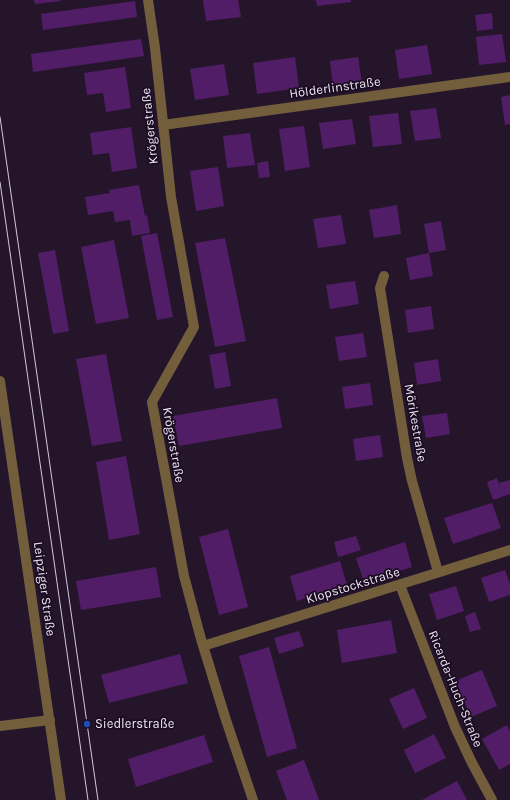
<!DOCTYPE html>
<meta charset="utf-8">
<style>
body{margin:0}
canvas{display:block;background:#24152b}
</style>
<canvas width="510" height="800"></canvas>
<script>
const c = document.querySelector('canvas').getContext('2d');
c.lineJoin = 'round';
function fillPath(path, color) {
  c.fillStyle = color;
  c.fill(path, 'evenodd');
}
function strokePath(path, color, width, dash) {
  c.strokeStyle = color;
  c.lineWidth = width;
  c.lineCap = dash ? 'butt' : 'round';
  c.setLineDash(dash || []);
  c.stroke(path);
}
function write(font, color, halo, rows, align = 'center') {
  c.font = font + ' Karla,sans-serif';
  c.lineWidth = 3.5;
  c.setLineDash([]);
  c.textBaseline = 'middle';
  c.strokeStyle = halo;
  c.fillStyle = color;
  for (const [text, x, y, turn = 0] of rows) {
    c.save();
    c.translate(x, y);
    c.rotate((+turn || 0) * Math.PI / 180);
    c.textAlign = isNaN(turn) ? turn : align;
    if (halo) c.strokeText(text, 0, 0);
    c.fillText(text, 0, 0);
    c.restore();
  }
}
fillPath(new Path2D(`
 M34 0H60L61 1 35 4Z
 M203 0H238L241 17 206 21Z
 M316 0H351V2L317 6Z
 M135 1 137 17 43 30 41 14Z
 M492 13 493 29 477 31 475 15Z
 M502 34 506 62 479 65 476 37Z
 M141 39 144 56 33 72 31 54Z
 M427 45 432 74 399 79 395 50Z
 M295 57 299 88 257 94 253 63Z
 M358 57 362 83 333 87 330 61Z
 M224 64 229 95 195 100 190 69Z
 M125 67 131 108 106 112 103 93 87 95 84 73Z
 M510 95V124L505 125 501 97Z
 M436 108 441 138 415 141 410 111Z
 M398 113 402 144 373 147 369 116Z
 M352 119 356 144 323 149 319 123Z
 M304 126 310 167 285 171 279 129Z
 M131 127 137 168 112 172 109 153 93 155 90 133Z
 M250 133 255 165 227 168 223 136Z
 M268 161 270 177 259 178 257 163Z
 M218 167 224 206 196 211 190 171Z
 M139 185 145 216 147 215 150 233 132 236 130 220 115 222 113 211 88 215 85 197 110 193 109 190Z
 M397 205 401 234 374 238 369 210Z
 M341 215 346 244 318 248 313 219Z
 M441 221 446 250 429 253 424 224Z
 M157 233 173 317 157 320 141 236Z
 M225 238 246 341 215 347 195 243Z
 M114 240 129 318 96 324 81 247Z
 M55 250 69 331 53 334 38 253Z
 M429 253 433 276 410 280 406 258Z
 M355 281 359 304 330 309 326 285Z
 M431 306 434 329 408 333 405 310Z
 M363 333 367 357 339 361 335 337Z
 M225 352 231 386 215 389 209 355Z
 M106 354 122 441 92 446 76 359Z
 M438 359 441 381 417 385 414 363Z
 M370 383 373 405 345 409 342 387Z
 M277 398 282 428 179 446 173 416Z
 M447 413 450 434 426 438 422 416Z
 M380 435 383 457 356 461 353 439Z
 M126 456 140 534 109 540 96 462Z
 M497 478 502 494 499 483 510 480V494L493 500 487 482Z
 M492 503 501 528 453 544 444 518Z
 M228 529 248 607 219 615 199 537Z
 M356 536 361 550 338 557 334 542Z
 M405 542 412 567 364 582 356 558Z
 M340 561 347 585 297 601 290 576Z
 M156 567 161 597 81 610 76 581Z
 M505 570 510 584V595L489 602 481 578Z
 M456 586 464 611 437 620 429 594Z
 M475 612 481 629 470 632 465 616Z
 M391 620 397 653 342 663 337 630Z
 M299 631 304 646 279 654 274 638Z
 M269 647 297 748 267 757 239 656Z
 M180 654 188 683 109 703 101 675Z
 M482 670 497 706 471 717 455 681Z
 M414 688 427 718 403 729 389 699Z
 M507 725 510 732V764L499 770 482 739Z
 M434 734 446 758 415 773 404 750Z
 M204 735 213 762 136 787 128 759Z
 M304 760 319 800H287L276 771Z
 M457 781 467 800H422Z`), '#511d66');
strokePath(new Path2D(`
 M148 0 155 48 171 197 194 327 152 402 184 576 201 639 225 717 253 800
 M163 125 510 77
 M384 276 380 288 407 458 412 481 438 572
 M400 585 455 727 472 763 492 800
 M203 646 510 550
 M0 726 50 720`), '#725e3b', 10);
strokePath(new Path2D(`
 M0 381 61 800`), '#725e3b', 10);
strokePath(new Path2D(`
 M0 117 98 800
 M0 182 88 800`), '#d3c8d8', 1);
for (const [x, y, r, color] of [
 [87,724,4,"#1a4fb4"]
]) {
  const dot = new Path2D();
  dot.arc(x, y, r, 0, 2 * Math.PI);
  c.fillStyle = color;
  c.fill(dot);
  strokePath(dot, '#1a0c21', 1.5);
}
write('13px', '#ede3f2', '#1a0c21', [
 ["Hölderlinstraße",335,88,-8],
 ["Krögerstraße",150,126,-96],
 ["Mörikestraße",415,423,80],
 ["Krögerstraße",173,445,80],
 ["Klopstockstraße",353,586,-17],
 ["Leipziger Straße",44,589,82],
 ["Ricarda-Huch-Straße",455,689,68]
]);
write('13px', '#ede3f2', '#1a0c21', [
 ["Siedlerstraße",95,724]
], 'left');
</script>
